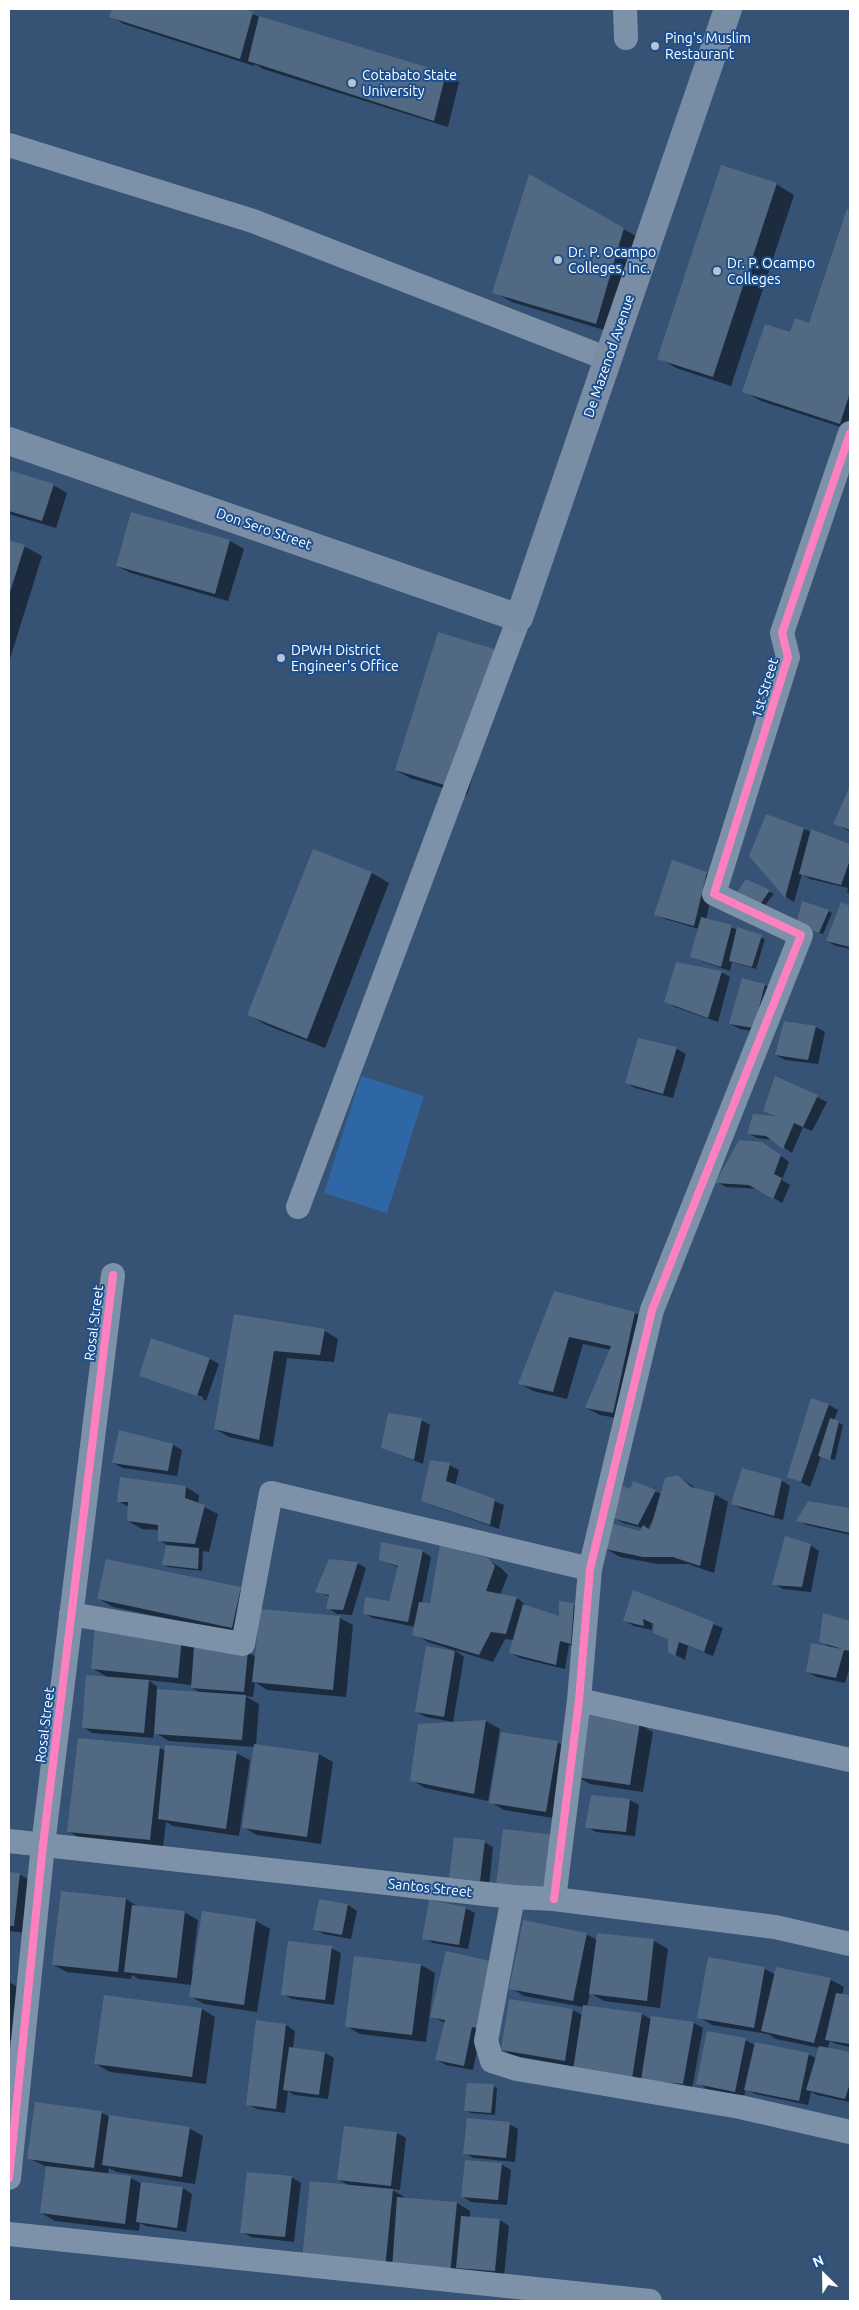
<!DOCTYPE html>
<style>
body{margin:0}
#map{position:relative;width:859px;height:2310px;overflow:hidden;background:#365274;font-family:Ubuntu,sans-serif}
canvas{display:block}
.frame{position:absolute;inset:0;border:10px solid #fff;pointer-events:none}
.north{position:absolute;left:799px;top:2250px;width:50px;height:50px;-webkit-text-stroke:4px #1b4f8f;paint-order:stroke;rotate:337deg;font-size:14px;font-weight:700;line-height:20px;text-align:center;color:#fff}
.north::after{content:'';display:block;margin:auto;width:18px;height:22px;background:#fff;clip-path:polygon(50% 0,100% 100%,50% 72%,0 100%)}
</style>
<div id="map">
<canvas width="859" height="2310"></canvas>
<div class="frame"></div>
<div class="north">N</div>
</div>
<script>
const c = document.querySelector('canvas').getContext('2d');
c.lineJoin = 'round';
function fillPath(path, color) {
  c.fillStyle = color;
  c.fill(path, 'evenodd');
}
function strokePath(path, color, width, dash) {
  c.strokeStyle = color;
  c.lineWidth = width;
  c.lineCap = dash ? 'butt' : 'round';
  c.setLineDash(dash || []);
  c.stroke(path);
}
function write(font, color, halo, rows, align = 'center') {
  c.font = font + ' Ubuntu,sans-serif';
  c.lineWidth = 4;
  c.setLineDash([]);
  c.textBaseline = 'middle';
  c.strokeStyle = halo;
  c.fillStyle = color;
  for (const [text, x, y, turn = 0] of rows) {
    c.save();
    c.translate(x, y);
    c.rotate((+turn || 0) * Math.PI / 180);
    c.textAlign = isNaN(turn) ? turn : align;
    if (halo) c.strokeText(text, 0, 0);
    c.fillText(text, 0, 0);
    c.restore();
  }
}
fillPath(new Path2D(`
 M361 1076 424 1096 387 1213 324 1193Z`), '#2f66a5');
fillPath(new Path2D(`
 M113 9H239L260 17 445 74 459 82 448 127 263 69 255 64 254 66 124 24 111 16Z
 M530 175 641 239 614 333 512 302 494 292Z
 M776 184 794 195 731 386 676 368 659 358Z
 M848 210 850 211V430L761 401 744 391 791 334 810 324Z
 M9 472 53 485 67 493 56 528 9 514Z
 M132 513 230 541 244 549 228 601 131 573 117 566Z
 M9 541 24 546 42 556 9 662Z
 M510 659 467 795 410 778 396 770Z
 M850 789V832L835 823Z
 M804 829 850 846V894L847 892 848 888 810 879 802 874 794 902 786 897 750 856Z
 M314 850 372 873 389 883 325 1048 266 1025 249 1015Z
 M706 873 716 878 706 919 765 939 756 969 732 962 730 971 701 961 692 956 699 929 665 919 656 914Z
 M747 881 774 894 761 910Z
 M841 904 850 907V949L836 946 827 941Z
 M828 911 832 913 823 934 801 927Z
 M721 972 730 977 718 1022 675 1007 666 1002Z
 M765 985 774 990 763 1033 740 1029 730 1024Z
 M816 1027 825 1032 818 1064 785 1060 776 1055Z
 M639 1040 677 1049 686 1054 673 1098 635 1088 626 1082Z
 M776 1077 827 1102 812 1131 803 1127 792 1153 773 1140 757 1138 748 1133 776 1117 765 1111Z
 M772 1149 789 1162 782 1180 790 1185 782 1203 759 1189 726 1187 717 1182Z
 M555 1293 635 1313 648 1321 626 1420 600 1415 586 1408 611 1350 583 1344 567 1399 533 1391 519 1383Z
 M235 1316 325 1331 338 1339 334 1362 287 1358 273 1447 229 1437 215 1429Z
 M210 1359 219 1364 206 1401 203 1399V1397L149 1378V1380L141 1376Z
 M829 1405 838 1410 834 1420 843 1425 835 1460 821 1456 810 1487 788 1476Z
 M421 1420 430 1425 423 1464 382 1448Z
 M173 1445 182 1450 177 1476 123 1468 113 1463Z
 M449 1465 459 1470 455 1486 504 1505 499 1529 432 1505 423 1500Z
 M678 1476 698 1490 714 1494 728 1502 714 1573 688 1564H658L620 1557 606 1549 641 1532 643 1528 623 1523 614 1517 634 1483 662 1494ZM654 1517 651 1531 648 1529Z
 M781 1480 790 1486 783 1520 742 1509 733 1504Z
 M186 1487 199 1495 198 1504 218 1514 209 1552 203 1551 202 1571 168 1567 164 1565 167 1545 159 1540V1530L142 1529 128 1521 129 1507 118 1501Z
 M809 1502 850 1510V1535L807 1525 798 1520Z
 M810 1545 819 1551 811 1592 783 1589 774 1584Z
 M422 1551 431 1557 422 1603 431 1604 487 1559 501 1568 508 1575 500 1595 517 1598 530 1608 560 1617 573 1605 583 1610 580 1648 569 1645 565 1669 520 1658 511 1653 514 1640 505 1639 493 1662 455 1650 464 1657 453 1722 426 1717 417 1712 453 1650 428 1642 414 1634 415 1627 373 1618 364 1613 390 1602 399 1568 380 1559Z
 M357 1563 366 1568 352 1615 337 1614 328 1608 330 1597 317 1591Z
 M240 1589 254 1597 246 1635 113 1607 99 1599Z
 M633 1592 723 1628 713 1656 688 1646 685 1660 670 1652V1640L655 1632V1625L652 1623V1630L634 1626 625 1621Z
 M824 1615 850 1622V1666L845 1683 817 1677 808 1672 831 1648 820 1641Z
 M340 1618 353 1625 346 1697 267 1690 255 1682 253 1697 245 1696 259 1704 256 1745 319 1754 333 1762 321 1844 257 1835 243 1827 255 1747 169 1741 154 1732 153 1738 92 1733 83 1727 109 1678 92 1668 96 1630 247 1652 256 1657ZM148 1680 192 1685V1688L201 1693 157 1690V1686Z
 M486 1721 500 1729 488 1801 425 1788 412 1780 420 1725Z
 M639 1724 653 1732 643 1792 590 1784 576 1776Z
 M557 1742 571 1750 559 1819 504 1810 491 1802Z
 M159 1748 166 1751 236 1753 250 1760 239 1836 173 1826 166 1822 163 1847 82 1839 68 1831Z
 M592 1797 630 1800 639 1805 635 1836 596 1832 587 1827Z
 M484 1842 493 1847 489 1886 460 1882 450 1877Z
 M9 1873 19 1874 33 1882 27 1933 9 1931Z
 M126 1899 139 1907 184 1912 198 1920 192 1971H194L203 1913 256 1921 270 1929 257 2012 204 2004 190 1996 192 1985 139 1979 132 1975 131 1979 67 1972 54 1965Z
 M348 1905 357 1911 351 1939 324 1934 314 1929Z
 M465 1908 475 1913 468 1949 433 1943 424 1938Z
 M586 1934 597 1940 598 1934 654 1941 668 1949 660 2008 604 2001 590 1993 587 2007 642 2014 652 2020 694 2023 703 2028 692 2089 511 2055 502 2049 573 2010 582 2015 583 2007 524 1996 511 1988Z
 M331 1948 341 1953 334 2005 292 1999 283 1994Z
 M447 1953 481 2031 473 2070 446 2065 437 2060 445 2023 432 2016Z
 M709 1959 765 1969 776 1975 831 1980 844 1987 842 1995 850 1997V2047L836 2044 830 2041 827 2049 850 2054V2102L817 2095 811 2092 808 2105 755 2094 746 2089 744 2096 707 2089 698 2083 745 2040 755 2045 808 2054 817 2059 820 2048 776 2039 768 2034 712 2025 699 2017Z
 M421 1965 435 1973 426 2042 360 2034 346 2026Z
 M9 1982 19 1988 12 2040H9Z
 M202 2009 215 2017 206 2084 110 2072 96 2064Z
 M257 2022 286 2025 295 2031 293 2048 325 2053 334 2058 328 2099 294 2095 288 2091 285 2113 257 2109 247 2104Z
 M493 2086 497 2088 495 2115 470 2113 465 2110Z
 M36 2104 102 2113 110 2117 189 2128 203 2136 195 2184 117 2172 109 2168 108 2175 131 2178 142 2184 183 2188 192 2194 186 2232 146 2226 140 2223 139 2231 55 2221 41 2213 47 2167 28 2158Z
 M509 2124 518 2129 515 2162 474 2158 464 2153Z
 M345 2127 397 2133 406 2138 400 2190 391 2189 406 2198 457 2203 470 2211V2218L500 2220 509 2226 504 2276 317 2267 350 2186 339 2180Z
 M501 2164 511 2170 507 2205 471 2202 462 2196Z
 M291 2177 301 2183 294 2242 251 2237 242 2232Z`), '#0007');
fillPath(new Path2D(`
 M112 9H243L253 12 240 59 109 17Z
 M259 16 446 73 434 121 248 61Z
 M721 165 777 183 713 377 657 359Z
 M529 174 624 228 596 324 492 293Z
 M847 209 850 210V392L840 424 742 392 765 324 790 332 795 318 809 323Z
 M9 470 54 484 42 521 9 511Z
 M131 512 230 540 215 594 116 566Z
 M9 540 25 545 9 595Z
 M438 632 497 650 454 788 395 770Z
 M850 786V830L833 824Z
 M766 814 804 828 785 898 749 856Z
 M811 829 850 844V860L841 885 799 874Z
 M313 849 372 872 307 1039 247 1015Z
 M672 860 707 872 694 926 654 915Z
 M746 879 770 890 757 909 735 895Z
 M802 901 829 910 819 933 796 925Z
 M841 902 850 906V947L826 941Z
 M701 917 732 925 721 967 690 957Z
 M737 927 762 935 752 967 729 961Z
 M676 962 722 971 708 1018 664 1002Z
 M742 978 765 984 754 1028 729 1024Z
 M784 1021 816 1026 808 1060 775 1055Z
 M638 1038 677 1047 663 1094 625 1083Z
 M775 1076 818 1095 803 1127 794 1123 783 1149 766 1136 747 1134 753 1114 775 1116 763 1111Z
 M739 1140 762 1142 781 1155 774 1174 782 1178 773 1199 749 1185 715 1183Z
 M554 1291 635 1312 613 1413 585 1408 611 1346 569 1337 553 1392 518 1384Z
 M234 1314 325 1329 320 1355 274 1351 259 1440 214 1429Z
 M151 1338 210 1358 197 1396 139 1376Z
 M811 1398 829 1404 801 1482 787 1477Z
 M388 1413 422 1418 414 1460 381 1448Z
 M830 1418 839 1421 830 1460 818 1456Z
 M119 1430 173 1444 168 1471 112 1463Z
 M430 1460 450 1463 446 1481 495 1499 490 1525 421 1501Z
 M742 1468 782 1479 774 1516 731 1504Z
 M678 1475 691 1487 715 1493 700 1566 673 1557H643L605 1549 610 1523 640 1531 643 1525 650 1530 665 1478Z
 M120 1477 186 1486 185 1498 205 1505 195 1544 158 1541V1525L127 1521 128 1502H117Z
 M633 1481 656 1490 638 1525 612 1518 623 1486 630 1489Z
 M808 1501 850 1508V1533L796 1521Z
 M785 1536 811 1544 802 1587 772 1585Z
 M381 1542 423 1550 408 1622 363 1614 365 1597 389 1601 398 1566 379 1560Z
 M166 1545 199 1548 198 1569 162 1565Z
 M440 1545 488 1558 495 1566 486 1591 517 1597 506 1634 491 1632 479 1655 412 1635 419 1602 430 1603Z
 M106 1559 241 1587 232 1628 97 1599Z
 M329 1559 358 1562 343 1610 326 1609 329 1595 315 1592Z
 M633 1590 714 1622 704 1652 679 1642 675 1656 668 1652V1639L653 1633 654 1624 643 1619 644 1626 623 1621Z
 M559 1601 574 1603 571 1644 560 1641 556 1665 509 1653 523 1604 559 1616Z
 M260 1609 340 1616 333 1690 252 1682Z
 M823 1613 850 1621V1651L844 1650 836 1678 806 1672 811 1643 842 1649 819 1642Z
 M95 1628 182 1637 178 1678 91 1669Z
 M426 1646 455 1651 444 1717 415 1712Z
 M194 1647 248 1651 244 1692 191 1688Z
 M86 1675 149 1680 144 1733 82 1728Z
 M157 1689 246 1695 242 1740 154 1734Z
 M585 1714 640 1722 630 1785 575 1777Z
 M486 1720 474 1794 410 1781 418 1724Z
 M501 1732 558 1741 546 1812 489 1803Z
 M78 1738 160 1746 150 1840 67 1832Z
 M254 1744 319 1753 307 1837 242 1828Z
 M165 1745 237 1751 226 1829 158 1819Z
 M591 1795 630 1799 626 1832 585 1828Z
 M503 1829 557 1835 550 1891 496 1885Z
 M454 1837 485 1840 480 1881 449 1878Z
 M9 1872 20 1873 14 1926H9Z
 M61 1891 126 1898 118 1972 52 1965Z
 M319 1899 348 1904 342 1935 313 1930Z
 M429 1900 466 1907 459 1945 422 1939Z
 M132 1905 185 1911 177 1978 124 1972Z
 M202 1911 256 1919 244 2005 189 1997Z
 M523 1920 587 1933 573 2001 509 1989Z
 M597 1933 654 1939 647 2001 589 1994Z
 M288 1941 332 1946 325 2000 281 1995Z
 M446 1951 494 1962 478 2028 472 2027 464 2066 435 2060 445 2020 430 2017Z
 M354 1956 421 1964 412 2035 345 2027Z
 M708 1957 765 1967 754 2028 697 2018Z
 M776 1967 831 1978 814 2043 761 2031Z
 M836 1993 850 1995V2044L825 2040Z
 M104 1995 202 2008 192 2077 94 2064Z
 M509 1999 573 2009 565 2061 501 2050Z
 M583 2005 642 2013 632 2079 573 2070Z
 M651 2016 694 2022 683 2084 641 2080Z
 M256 2020 286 2024 276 2109 246 2105Z
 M707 2031 746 2038 735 2092 696 2084Z
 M755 2042 809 2053 799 2101 744 2090Z
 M819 2046 850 2052V2083L845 2099 806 2090Z
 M289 2047 325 2052 319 2095 283 2090Z
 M467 2083 494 2084 491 2113 464 2111Z
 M35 2102 102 2111 94 2168 27 2159Z
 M109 2115 190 2127 182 2177 102 2165Z
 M467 2118 510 2122 506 2158 463 2154Z
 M344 2126 397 2132 391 2186 337 2180Z
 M465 2160 502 2163 498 2200 461 2197Z
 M46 2166 131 2176 125 2224 40 2213Z
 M247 2172 292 2176 285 2237 240 2233Z
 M310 2181 393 2189 385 2268 302 2260Z
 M141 2182 183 2187 177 2228 136 2222Z
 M397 2197 457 2202 450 2275 392 2270Z
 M461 2216 500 2219 495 2271 456 2268Z`), '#526984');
strokePath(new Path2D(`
 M625 9 626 38
 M9 145 253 221 608 359
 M298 1207 519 618
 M71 1614 243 1644 271 1493 590 1569
 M579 1700 850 1760
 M9 1841 513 1897 554 1899 775 1927 850 1944
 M513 1897 486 2041 492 2061 517 2069 740 2107 850 2132
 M554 1899 579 1700 590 1569 652 1310 801 935 714 894 788 657 782 633 850 433
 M9 2178 43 1845 113 1275
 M9 2234 650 2301`), '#7d92a8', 24);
strokePath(new Path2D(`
 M9 441 519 618 728 9`), '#798da4', 28);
strokePath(new Path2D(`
 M554 1899 579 1700 590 1569 652 1310 801 935 714 894 788 657 782 633 850 433
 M9 2178 43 1845 113 1275`), '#ff80c0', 8);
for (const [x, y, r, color] of [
 [655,46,5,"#b9c2ce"],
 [352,83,5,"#b9c2ce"],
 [558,260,5,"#b9c2ce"],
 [717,271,5,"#b9c2ce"],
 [281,658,5,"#b9c2ce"]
]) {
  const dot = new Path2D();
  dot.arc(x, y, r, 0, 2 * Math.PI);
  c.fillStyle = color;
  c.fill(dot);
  strokePath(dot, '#1b4f8f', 2);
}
write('14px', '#fff', '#1b4f8f', [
 ["Ping's Muslim",665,38],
 ["Restaurant",665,54],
 ["Cotabato State",362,75],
 ["University",362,91],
 ["Dr. P. Ocampo",568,252],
 ["Colleges, Inc.",568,268],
 ["Dr. P. Ocampo",727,263],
 ["Colleges",727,279],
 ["DPWH District",291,650],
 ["Engineer's Office",291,666]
], 'left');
write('14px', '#fff', '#1b4f8f', [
 ["De Mazenod Avenue",609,356,-71],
 ["Don Sero Street",264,529,19],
 ["1st Street",765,688,-73],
 ["Rosal Street",94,1323,-83],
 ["Rosal Street",45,1725,-83],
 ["Santos Street",430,1888,6]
]);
</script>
